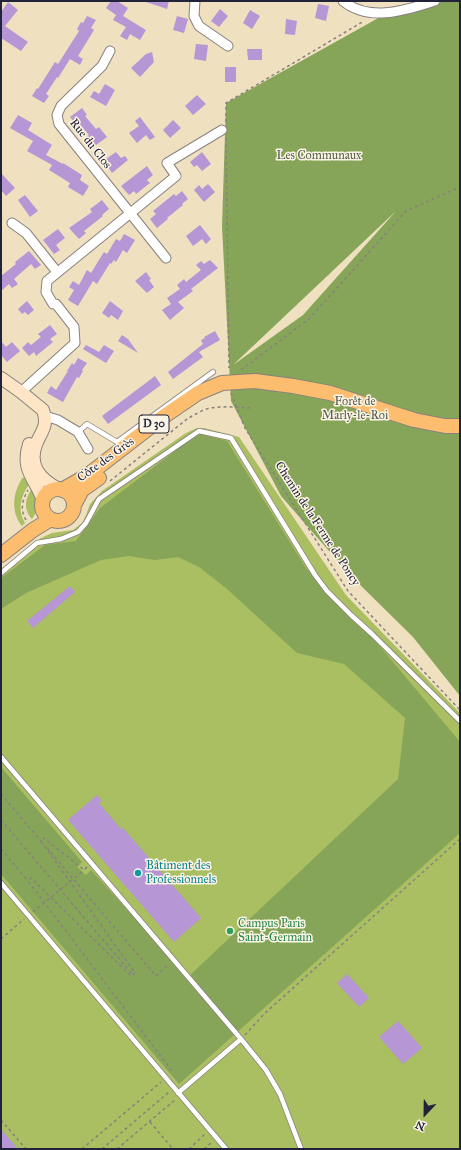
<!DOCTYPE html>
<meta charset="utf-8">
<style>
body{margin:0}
#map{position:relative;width:461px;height:1150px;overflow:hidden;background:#efe0c0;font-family:"IM FELL Great Primer",serif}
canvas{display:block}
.frame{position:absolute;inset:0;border:2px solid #22223b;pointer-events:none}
.north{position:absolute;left:405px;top:1094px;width:40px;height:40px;-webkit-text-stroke:3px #fcf5e5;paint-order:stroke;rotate:202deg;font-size:11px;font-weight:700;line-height:16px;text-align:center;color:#22223b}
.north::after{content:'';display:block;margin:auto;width:14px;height:18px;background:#22223b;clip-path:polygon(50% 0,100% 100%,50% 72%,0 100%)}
</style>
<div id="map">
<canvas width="461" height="1150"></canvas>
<div class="frame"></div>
<div class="north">N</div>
</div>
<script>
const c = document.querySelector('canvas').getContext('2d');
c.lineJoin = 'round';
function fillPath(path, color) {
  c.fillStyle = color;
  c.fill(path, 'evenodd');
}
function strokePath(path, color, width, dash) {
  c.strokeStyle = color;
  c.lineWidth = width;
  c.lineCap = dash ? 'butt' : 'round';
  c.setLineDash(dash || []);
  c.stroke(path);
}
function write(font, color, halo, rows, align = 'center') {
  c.font = font + ' "IM FELL Great Primer",serif';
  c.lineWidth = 3;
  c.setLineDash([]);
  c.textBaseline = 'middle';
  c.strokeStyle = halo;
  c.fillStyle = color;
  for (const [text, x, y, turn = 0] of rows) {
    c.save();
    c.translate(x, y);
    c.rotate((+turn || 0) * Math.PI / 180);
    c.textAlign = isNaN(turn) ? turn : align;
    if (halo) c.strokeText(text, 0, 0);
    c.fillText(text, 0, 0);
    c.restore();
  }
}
fillPath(new Path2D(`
 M197 428H204L239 437 346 595 460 713V1149H1V569L41 538 52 533 73 530 82 523 86 515 90 504 102 491 186 433Z
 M23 477 30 483C21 495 17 510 25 523L22 526C10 511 13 492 23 477Z
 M34 486C38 500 41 506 32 519 22 508 26 496 34 486Z`), '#aabe62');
fillPath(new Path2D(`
 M418 1H460V696L413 637 350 575 281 496 231 401 222 226 226 103 398 7ZM396 211 303 315 233 365Z
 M201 434 227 441 306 568 383 650 460 742V833L179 1084 1 874V767L82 862 77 867 86 875 91 870 188 977 398 779 405 718 344 664 297 653 226 588 199 567 178 557 155 560 129 556 101 560 26 593 1 609V578L45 545 76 541 100 508 192 438Z`), '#87a558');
fillPath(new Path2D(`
 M111 1H117L128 8 123 16 146 30 140 40 130 34 127 40 120 36 126 27 113 20 116 15 106 8Z
 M146 1H169L167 9 146 2Z
 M8 2 18 10 5 26 28 42 21 51 1 38V12Z
 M318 4 329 6 326 21 315 18Z
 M220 9 228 16 219 27 211 21Z
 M250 10 260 16 252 29 243 23Z
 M87 16 96 20 91 28 94 30 78 56 83 59 80 65 70 59 58 78 57 77 46 94 49 96 44 103 32 96 37 88 38 89 55 62 58 64 79 31 77 29 81 22 83 23Z
 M177 16 188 19 184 33 173 30Z
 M286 19 297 21 295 35 285 34Z
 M196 44 208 45 206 61 194 59Z
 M247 49H262V60H248Z
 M152 52 154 62 140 77 131 68 146 54Z
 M225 67H236V82H225Z
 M105 84 115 90 106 106 90 97 94 91 99 94Z
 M197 95 206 104 193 115 185 106Z
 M82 108 87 115 85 116 96 129 99 127 107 137 92 148 85 138 89 135 78 122 76 124 70 117Z
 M18 115 32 123 28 130 52 145 46 155 63 164V163L82 175 80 180 89 186 83 196 68 187 70 183 49 170 52 165 27 151 33 141 10 128Z
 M140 117 155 137 150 140 146 135 137 143 129 133 139 126 135 121Z
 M173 120 181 128 170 138 163 130Z
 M116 152 121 158 125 156 128 160 112 173 108 167 112 165 106 159Z
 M202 152 211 164 202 171 197 165 194 167 190 162Z
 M147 166 153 175 147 180 150 183 136 194 134 191 129 195 121 186Z
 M1 173 15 188 6 196 1 190Z
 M208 184 215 192 204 202 194 190 199 185 202 189Z
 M182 191 188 199 182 204 183 205 167 218 168 219 157 228 150 219 156 214 153 211 174 194 176 196Z
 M25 195 38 211 30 217 18 200Z
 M102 200 109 209 102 215 103 216 84 231 86 233 79 239 69 228 92 212 90 209Z
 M200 225 211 239 206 244 202 239 193 246 186 236Z
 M58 229 65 238 56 245 60 250 54 254 43 240Z
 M124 234 135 240 127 253 123 250 116 262 114 260 111 264 110 263 97 284 93 281 78 306 68 300 74 290 69 287 73 281 79 285 87 270 91 273 104 252 107 254 116 239 120 241Z
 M29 251 41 265 35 269 31 264 14 279 18 284 12 288 9 284 1 291V276L16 264 15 262Z
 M210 260 218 268 191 289 193 291 178 302 184 308 170 320 162 310 171 304 167 298 180 289 177 285 184 279 186 282 201 270 196 265 201 261 204 264Z
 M146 272 151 279 149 280 154 287 147 293 135 281Z
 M27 301 34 310 28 315 25 312 22 314 18 309Z
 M110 301 123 311 118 320 111 315 109 318 102 313Z
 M50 325 57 334 50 339 53 342 36 356 34 352 29 356 22 348 28 342 31 345 41 337 38 334Z
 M215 331 220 340 199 352 203 357 173 379 168 372 203 344 201 340 205 338 204 337Z
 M122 335 128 339 138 353 118 341Z
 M1 341 6 347 12 342 20 351 7 362 1 355Z
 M86 345 99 352 104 345 114 351 106 363 83 349Z
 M78 358 87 363 82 370 83 371 79 378 77 377 63 402 47 393 51 386 56 390 68 371H67L72 363 74 365Z
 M155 376 161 385 108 424 102 416Z
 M70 586 75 592 33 628 27 621Z
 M97 795 102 801 99 803 121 829 123 828 201 918 174 942 68 820Z
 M347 974 369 998 359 1007 337 983Z
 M398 1021 422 1048 403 1064 379 1037Z
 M1 1129 18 1149H1Z`), '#b696d5');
const lane = new Path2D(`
 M78 432 87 424 117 442 213 372
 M1 573 37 543 61 539 78 532 86 523 99 499 199 431 231 438 315 575 327 591 351 615 372 634 460 721
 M1 757 241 1039 266 1070 280 1094 301 1149
 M1 883 226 1149
 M178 1093 241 1039`);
const street = new Path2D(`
 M195 1 194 16 199 26 228 46
 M343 1C370 23 406 10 435 1
 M110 51 102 66 61 106 57 115 59 124 166 258
 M12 223 26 233 57 272
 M21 392 75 343 74 327 56 304H53L46 292 47 281 176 176 167 163 222 130
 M45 416 58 420 78 432 88 449`);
const secondary = new Path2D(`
 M1 378 21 392 43 410C48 425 43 429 37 442 27 465 40 479 59 489
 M29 444C21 470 34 477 43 500`);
const primary = new Path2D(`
 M42 505a16 16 0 1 1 32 0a16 16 0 1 1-32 0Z
 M62 490 88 475 163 417 198 393 222 383 255 381 293 386 330 393 414 420 445 426H460
 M74 505 82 490 99 478
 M1 555 33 530 51 519`);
strokePath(lane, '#88817e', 6);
strokePath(street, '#88817e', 11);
strokePath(secondary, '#88817e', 14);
strokePath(primary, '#88817e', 16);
strokePath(new Path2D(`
 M226 122V103L364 21
 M226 138 229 368
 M241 370 309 319 406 211 460 187
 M231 393 245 428 348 591 460 710
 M110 481 187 419C194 415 202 410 210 408 223 406 237 407 250 408
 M26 520C20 510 22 500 28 490
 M1 794 41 841
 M1 820 133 975
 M47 848 156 976 169 964
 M1 849 28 881
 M87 867 84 870 44 838 41 841 135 973 131 976 31 878 28 881 172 1071 171 1072
 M33 912 84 870
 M1 939 24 919
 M245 1035 264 1014 460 839
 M1 1120 26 1149
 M150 1122 173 1149
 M82 1149 161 1082
 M102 1149 169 1092
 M117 1149 176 1099
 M189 1149 205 1134
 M204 1149 212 1142`), '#88817e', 1.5, [3, 3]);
strokePath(lane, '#fff', 4.5);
strokePath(street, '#fff', 9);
strokePath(secondary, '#fee5c5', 12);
strokePath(primary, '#fcbd6f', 14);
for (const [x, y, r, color] of [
 [138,873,4,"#0f9aa8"],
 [230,931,4,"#2e9e5b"]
]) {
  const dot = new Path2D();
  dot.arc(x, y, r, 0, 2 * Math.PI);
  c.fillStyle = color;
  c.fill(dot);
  strokePath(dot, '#fcf5e5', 1.5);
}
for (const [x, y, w] of [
 [154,424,30]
]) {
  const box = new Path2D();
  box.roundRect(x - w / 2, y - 9, w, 18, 3);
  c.fillStyle = '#fcf5e5';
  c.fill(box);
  strokePath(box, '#22223b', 1);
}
write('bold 11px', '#22223b', null, [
 ["D 30",154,424]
]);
write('12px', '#22223b', '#fcf5e5', [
 ["Rue du Clos",90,144,52],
 ["Côte des Grès",106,460,-36],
 ["Chemin de la Ferme de Poncy",317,524,57]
]);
write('12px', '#525949', '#fcf5e5', [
 ["Les Communaux",319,156],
 ["Forêt de",355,402],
 ["Marly-le-Roi",355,416]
]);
write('12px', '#0d838f', '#fcf5e5', [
 ["Bâtiment des",146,866],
 ["Professionnels",146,880]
], 'left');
write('12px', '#27864d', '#fcf5e5', [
 ["Campus Paris",238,924],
 ["Saint-Germain",238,938]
], 'left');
</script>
